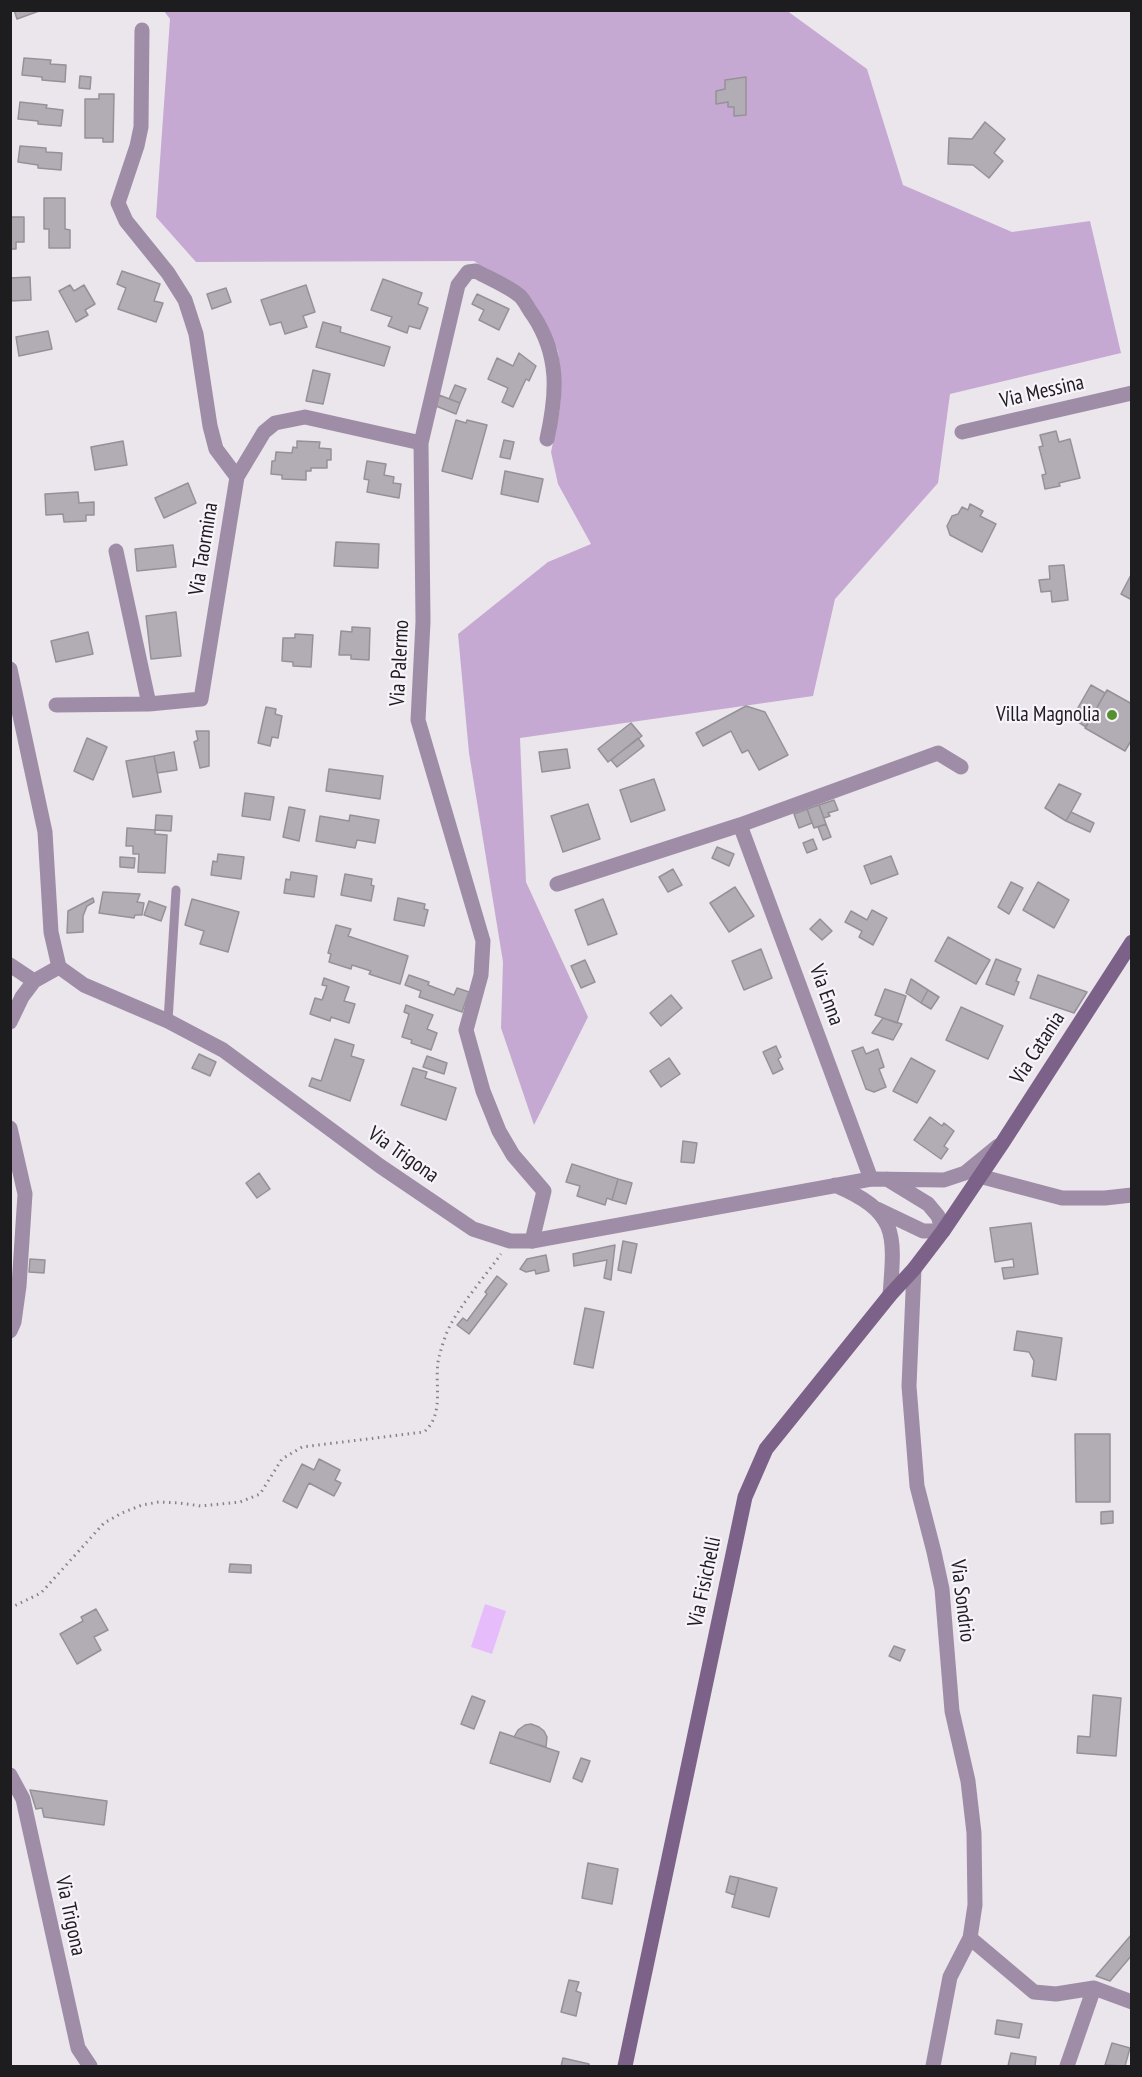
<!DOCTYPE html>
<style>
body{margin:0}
#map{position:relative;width:1142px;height:2077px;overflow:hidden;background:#eae6ec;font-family:"PT Sans Narrow",sans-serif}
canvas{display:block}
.frame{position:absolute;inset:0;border:12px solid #1d1c1e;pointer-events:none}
</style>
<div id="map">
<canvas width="1142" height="2077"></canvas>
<div class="frame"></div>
</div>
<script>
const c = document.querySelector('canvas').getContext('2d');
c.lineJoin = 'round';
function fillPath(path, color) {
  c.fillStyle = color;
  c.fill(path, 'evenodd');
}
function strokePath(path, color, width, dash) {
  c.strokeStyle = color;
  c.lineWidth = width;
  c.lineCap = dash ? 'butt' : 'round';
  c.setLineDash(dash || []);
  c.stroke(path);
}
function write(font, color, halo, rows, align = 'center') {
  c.font = font + ' "PT Sans Narrow",sans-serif';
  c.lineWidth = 4.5;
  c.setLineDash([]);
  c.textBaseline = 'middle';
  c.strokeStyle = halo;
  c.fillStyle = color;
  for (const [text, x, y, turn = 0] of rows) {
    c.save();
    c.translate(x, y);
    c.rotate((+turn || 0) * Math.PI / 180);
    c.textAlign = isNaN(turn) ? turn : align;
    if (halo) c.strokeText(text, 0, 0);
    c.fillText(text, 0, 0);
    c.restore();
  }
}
fillPath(new Path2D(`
 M786 10 867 69 903 185 1012 232 1090 221 1121 353 950 394 938 483 835 599 813 696 520 738 526 882 588 1017 534 1125 501 1028 503 962 469 753 458 634 548 562 591 544 558 484 551 452 560 409 561 377 558 351 545 324 525 294 474 261 196 262 156 217 170 19 164 11Z`), '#c6a9d2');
fillPath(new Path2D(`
 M485 1604 506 1611 492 1654 471 1647Z`), '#e7bcfb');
const building = new Path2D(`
 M14 10H39V11L17 19Z
 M24 58 51 60 50 64 66 65 65 82 42 80V77L22 75Z
 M80 76 91 77 90 89 79 88Z
 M746 77V115L734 116V107H728V102L716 104V91L725 89V80Z
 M99 94H114L113 142H103V138H85V99H99Z
 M20 102 47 105 46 108 63 110 61 126 38 124V121L18 119Z
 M985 122 1005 139 994 153 1003 161 989 178 973 165 948 164 949 138 972 139Z
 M20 146 46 148V152L62 153 61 170 38 168V165L18 162Z
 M44 198H65V229L70 230V248H49V229H44Z
 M10 217H24V242H16V249H10Z
 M122 271 160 284 154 301 163 303 156 322 118 309 126 288 117 284Z
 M30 277 31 300 10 301V278Z
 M383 279 422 293 418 304 428 308 420 329 409 326 407 333 388 326 392 317 371 310Z
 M70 285 74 291 84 285 95 304 85 310 88 315 76 322 59 291Z
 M306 285 315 312 303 316 307 327 285 334 281 322 270 325 261 300Z
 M226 288 231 302 212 309 207 294Z
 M477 294 509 309 499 330 479 320 484 310 472 304Z
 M323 322 341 327 340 332 390 347 384 366 316 347Z
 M48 331 52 349 19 356 16 337Z
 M519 353 536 366 529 381 526 379 513 407 502 402 508 388 488 379 497 358 513 366Z
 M313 370 330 374 323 404 306 401Z
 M455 385 466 389 460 403 449 399Z
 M439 395 460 403 456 414 436 406Z
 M456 420 466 423 467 420 487 425 472 479 442 471Z
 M1056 431 1059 442 1070 439 1080 478 1059 483 1060 486 1045 489 1042 475 1046 474 1039 447 1043 446 1040 435Z
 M504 440 514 442 510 459 500 457Z
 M123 441 127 465 95 470 91 447Z
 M297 441 320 442 319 448 331 449V460H327V468H311V471H306V480L282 479V475L271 474 272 461H275L276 452 292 453 293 447 297 448Z
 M367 461 386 464 384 475 394 477 393 483 401 484 399 498 367 492 369 480 364 479Z
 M505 471 543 479 538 502 501 494Z
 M188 483 196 503 164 518 155 498Z
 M78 492 79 503 94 502V515H86V521L64 522 63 514 46 515 45 494Z
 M970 504 983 511 980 516 996 524 982 552 950 535 947 526 952 516 958 514 962 507 968 510Z
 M336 542 379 544 378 568 334 566Z
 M173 545 176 567 137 571 135 549Z
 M1064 565 1068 600 1052 602 1051 591 1041 592 1039 580 1050 579 1049 566Z
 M1132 573V600L1121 594Z
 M176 612 181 656 151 659 146 616Z
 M352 627 370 628 369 660 351 659V655H339L341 631 352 632Z
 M88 632 93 654 56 662 51 641Z
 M295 634 313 635 311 667 293 666V662L282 661 283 638H295Z
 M1091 685 1105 693 1086 727 1072 718Z
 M1107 690 1132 704V739L1125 751 1085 728Z
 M746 706 765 712 788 755 759 770 748 750 742 753 731 731 703 746 696 733Z
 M266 707 276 709 275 714 282 716 278 738 272 737 270 746 258 743Z
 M631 723 642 736 608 762 598 749Z
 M196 731H209V766L200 768 194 742 198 740Z
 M87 738 107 747 93 780 74 771Z
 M638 738 644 746 617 767 611 760Z
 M567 749 570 768 542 772 539 752Z
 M174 752 177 770 157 773 154 756Z
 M154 756 161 792 133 797 126 761Z
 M329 769 383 776 380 799 326 791Z
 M654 779 665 810 631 822 620 790Z
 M1059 784 1081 794 1066 821 1045 808Z
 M245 793 274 797 270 820 242 816Z
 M834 800 838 810 828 813 830 816 824 818 819 805Z
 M588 804 600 839 563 852 551 816Z
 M819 805 826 824 814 828 807 809Z
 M289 807 305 810 299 841 283 837Z
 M807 809 812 823 799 828 794 814Z
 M1071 812 1094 823 1090 832 1066 821Z
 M156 815 172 816 171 831 155 830Z
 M350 815 379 820 375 843 357 840 355 848 316 841 320 816 349 821Z
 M826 824 831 837 823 840 818 827Z
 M127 828 155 830V834L167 835 165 873 138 872 139 854H133V846H126Z
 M813 839 817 849 807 853 803 843Z
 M717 847 734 854 729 866 712 858Z
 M218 854 244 857 241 879 211 875 213 861 217 862Z
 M891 856 898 874 871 884 864 866Z
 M120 857 135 858 134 868 120 867Z
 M673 869 682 885 668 892 659 877Z
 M291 872 317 876 314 897 284 893 286 879 290 880Z
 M345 874 372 879 371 885 374 886 371 901 341 895Z
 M1011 882 1023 888 1009 914 998 907Z
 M1038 882 1069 900 1054 928 1023 910Z
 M735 887 754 916 729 932 710 903Z
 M103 892 140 894 137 902 144 903 142 915H135L134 918 99 913Z
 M93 898 94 902 87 906 83 916V932L67 933 68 911Z
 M398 898 425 904 424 909 428 910 424 926 394 920Z
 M192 899 239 912 228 952 200 944 204 931 185 925Z
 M603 899 617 934 588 945 575 910Z
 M149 901 166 907 161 921 144 915Z
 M872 910 887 918 873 945 859 937 862 931 845 922 851 911 867 920Z
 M820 919 832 931 822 940 810 929Z
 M336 925 351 929 348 936 408 956 400 984 369 974 371 971 352 965 351 969 329 962 331 954 328 953Z
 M948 937 990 960 976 984 935 961Z
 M761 949 772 978 744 990 732 961Z
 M996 959 1021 969 1016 981 1019 982 1014 995 986 984Z
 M585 960 595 982 581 988 571 966Z
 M409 975 429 982 428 985 454 995 457 988 469 992 462 1012 419 997 421 991 405 985Z
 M1038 975 1087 992 1074 1013 1030 998Z
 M324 978 349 987 344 1001 355 1004 349 1023 331 1017 330 1021 310 1014 315 998 322 1000 327 986 322 985Z
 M911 979 928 990 921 1003 906 993Z
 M885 989 906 996 897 1023 875 1015Z
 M928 990 939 997 931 1009 921 1003Z
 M671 995 682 1008 661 1026 650 1013Z
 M406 1005 433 1015 427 1029 437 1033 431 1050 411 1043 412 1040 402 1037 409 1014 404 1012Z
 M961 1007 1003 1026 988 1059 946 1040Z
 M883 1018 902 1024 893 1040 872 1033Z
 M335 1039 354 1045 351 1056 364 1060 350 1101 309 1086 312 1078 321 1081Z
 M776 1046 781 1057 778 1059 783 1069 773 1074 763 1052Z
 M863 1047 866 1054 878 1049 884 1067 879 1069 886 1087 874 1092 866 1089 852 1051Z
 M199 1054 216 1062 210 1076 192 1068Z
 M427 1056 447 1063 444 1074 423 1067Z
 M669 1058 680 1074 661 1087 650 1071Z
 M911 1058 935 1071 917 1103 893 1091Z
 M413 1068 427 1072 425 1078 456 1088 446 1120 401 1105Z
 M930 1117 942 1126 944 1123 954 1131 944 1146 948 1149 941 1159 914 1140Z
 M683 1141 697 1143 694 1163 681 1162Z
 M572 1164 618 1179 612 1200 607 1198 605 1205 577 1196 580 1186 566 1182Z
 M259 1173 270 1189 257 1198 246 1183Z
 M618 1179 632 1183 626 1204 612 1200Z
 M1031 1223 1038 1274 1004 1279 1002 1268 1014 1267 1013 1259 995 1262 990 1228Z
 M623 1241 637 1244 631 1273 618 1270Z
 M615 1245 611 1280 604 1278 607 1260 574 1266 573 1254Z
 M546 1255 549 1271 536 1274 535 1270 526 1272 520 1269 527 1259Z
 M30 1259 45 1260 44 1273 29 1272Z
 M497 1276 507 1284 469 1334 457 1325 463 1318 467 1321 487 1294 485 1292Z
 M585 1308 604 1312 593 1368 574 1364Z
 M1017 1331 1062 1338 1056 1380 1032 1376 1034 1361 1029 1352 1014 1350Z
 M1075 1434H1110V1502H1076Z
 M319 1459 340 1470 335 1480 341 1483 334 1496 309 1483 297 1508 283 1501 302 1464 314 1470Z
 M1113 1511V1523L1101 1524V1512Z
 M230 1564 251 1565V1573L229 1572Z
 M96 1609 108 1630 94 1637 101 1650 77 1664 60 1634 83 1621 81 1617Z
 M894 1646 905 1650 900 1661 889 1656Z
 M1093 1695 1121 1698 1116 1756 1077 1753 1078 1736 1090 1737Z
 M472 1696 485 1701 474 1729 461 1724Z
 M531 1724 539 1727 544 1731 547 1737 546 1747 514 1737 518 1730 525 1725Z
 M500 1732 559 1752 550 1782 490 1763Z
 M581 1758 590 1761 582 1782 573 1778Z
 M30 1790 107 1801 104 1825 44 1817 42 1808 36 1809Z
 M588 1863 618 1869 612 1904 582 1898Z
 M730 1876 739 1878 735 1895 726 1892Z
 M739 1878 777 1888 769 1917 732 1907Z
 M1132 1934V1955L1110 1981 1096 1976Z
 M569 1980 579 1982 576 1991 581 1993 576 2016 561 2012Z
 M997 2020 1022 2024 1019 2038 995 2034Z
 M1112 2043 1130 2048 1125 2066 1105 2065Z
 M1011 2053 1036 2057 1035 2066H1008Z
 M563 2058 589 2064V2066H561Z`);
fillPath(building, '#b2adb4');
strokePath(building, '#969198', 1.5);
strokePath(new Path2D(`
 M10 1608 41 1593 104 1523 122 1513 142 1505 159 1502 179 1503 201 1506 240 1502 260 1494 282 1459 302 1447 424 1432C446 1413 433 1381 439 1357 442 1346 446 1332 452 1322 466 1298 485 1276 501 1254`), '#868388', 3, [1.5, 4.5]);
strokePath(new Path2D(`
 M168 1021 176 890`), '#9f8da7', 9);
strokePath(new Path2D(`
 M142 30 141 127 137 146 118 203 126 221 168 273 185 300 196 334 210 426 216 449 237 477
 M962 432 1132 393
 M116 551 149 704
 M56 705 149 704 201 699 237 477 264 432 275 423 305 417 421 443
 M557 884 740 825
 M10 965 34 981
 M10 1022 22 997 34 981 59 967
 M10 1128 25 1194 19 1286 14 1322 10 1331
 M979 1176 1062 1198H1105L1132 1195
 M871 1179 740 825 938 753 961 767
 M532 1241 544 1191 513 1155 499 1131 483 1091 466 1030 481 975 483 941 418 720 423 622 421 443 458 285 468 272 476 271C490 279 508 286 520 296 525 301 529 310 533 315 560 356 557 394 547 439
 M914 1269 909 1386 917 1486 934 1552 942 1589 952 1711 968 1781 974 1833 975 1905 970 1938 950 1977 933 2066
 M10 1775 23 1799 78 2048 90 2066
 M970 1938 1034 1992 1056 1994 1094 1988 1132 2002
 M1067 2066 1094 1988`), '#9f8da7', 15);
strokePath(new Path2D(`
 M10 669 45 832 51 932 59 967 84 985 168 1021 223 1050 380 1166 473 1229 510 1241H532L871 1179 944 1180 965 1173 998 1146
 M835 1185C898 1212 895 1233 890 1295
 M877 1209 923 1231H943L938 1216 928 1204 887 1179`), '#9f8da7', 15);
strokePath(new Path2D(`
 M625 2066 745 1497 766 1449 890 1295 914 1269 943 1231 1003 1142 1132 942`), '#7c6288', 15);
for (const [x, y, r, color] of [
 [1112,715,6,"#569130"]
]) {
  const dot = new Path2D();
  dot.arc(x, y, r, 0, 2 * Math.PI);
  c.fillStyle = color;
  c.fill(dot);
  strokePath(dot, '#f8f3fa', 2);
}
write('21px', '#1d1c1e', '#f8f3fa', [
 ["Via Messina",1042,392,-13],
 ["Via Taormina",204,549,-81],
 ["Via Palermo",400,663,-87],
 ["Via Enna",826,995,70],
 ["Via Catania",1038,1048,-57],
 ["Via Trigona",403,1155,35],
 ["Via Fisichelli",705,1582,-78],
 ["Via Sondrio",962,1601,83],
 ["Via Trigona",70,1916,78]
]);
write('21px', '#1d1c1e', '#f8f3fa', [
 ["Villa Magnolia",1100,715]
], 'right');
</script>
